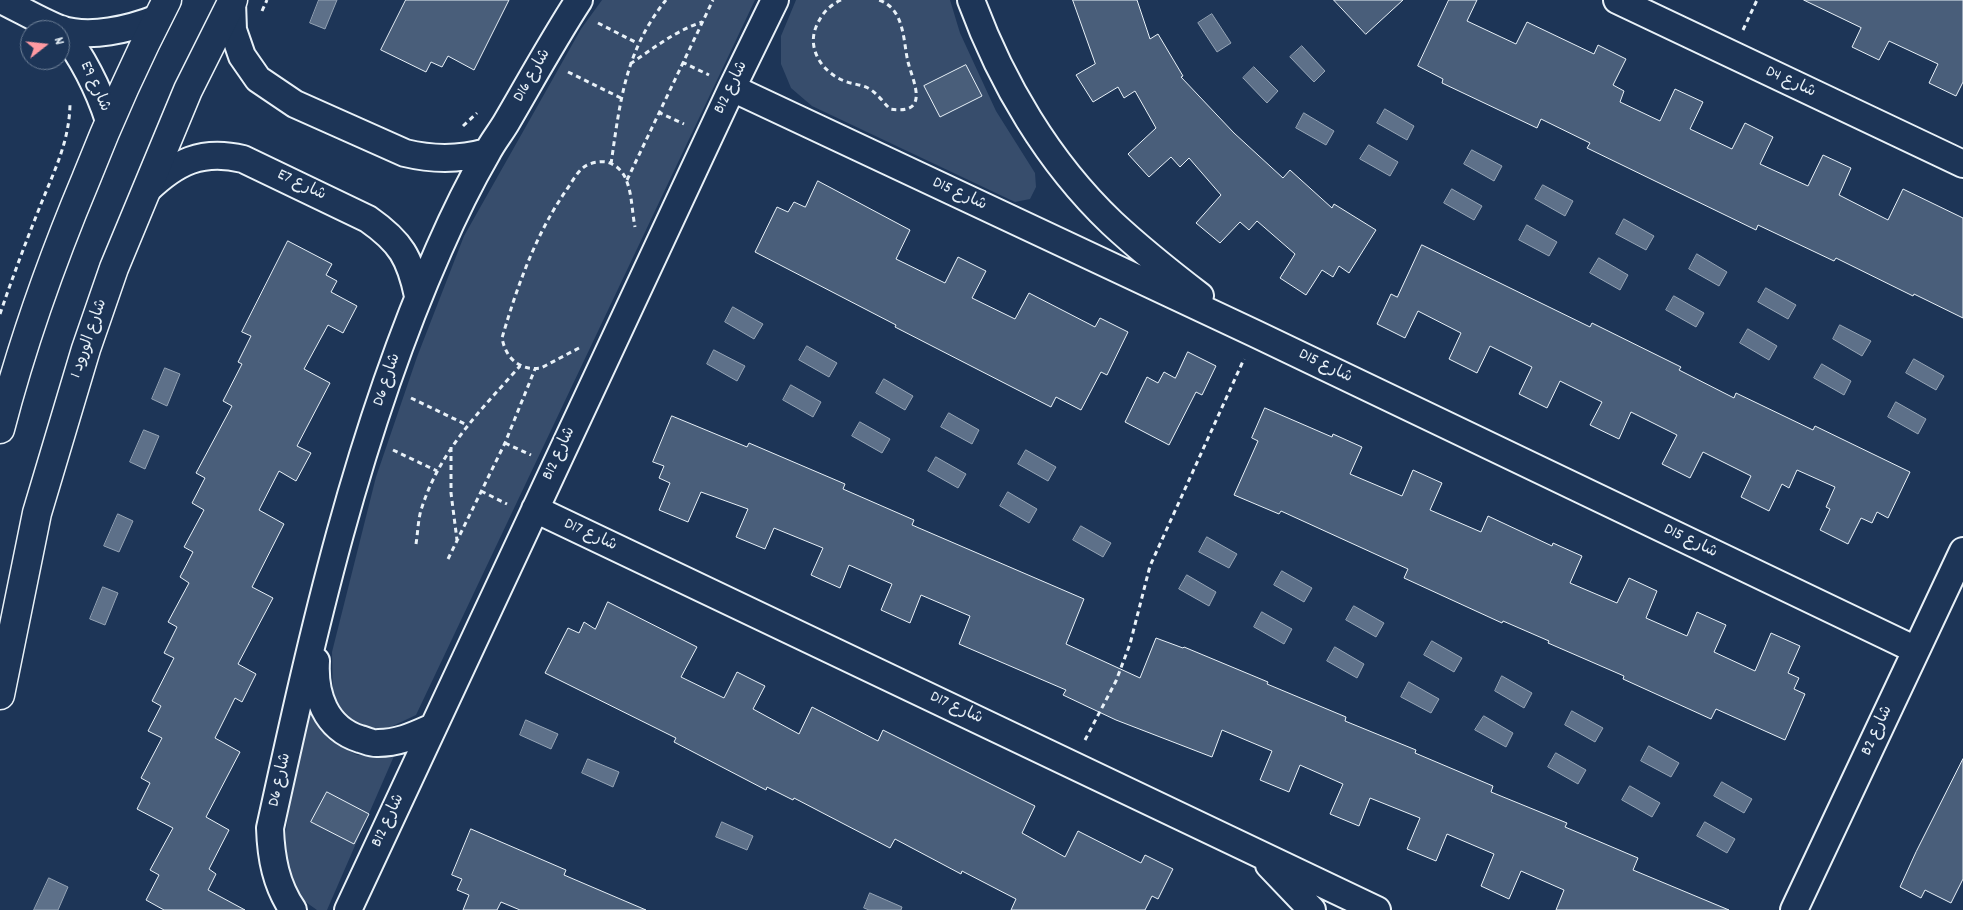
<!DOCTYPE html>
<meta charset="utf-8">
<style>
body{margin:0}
#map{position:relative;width:1963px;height:910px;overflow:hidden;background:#1d3557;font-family:Dekko,sans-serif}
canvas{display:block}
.north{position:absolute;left:20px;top:20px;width:50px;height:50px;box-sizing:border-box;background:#1d3557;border:1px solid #6e8097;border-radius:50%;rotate:74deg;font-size:14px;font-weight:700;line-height:20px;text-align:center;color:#e8f1f8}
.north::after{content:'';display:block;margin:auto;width:18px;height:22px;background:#ff9aa2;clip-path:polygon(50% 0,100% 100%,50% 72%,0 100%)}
</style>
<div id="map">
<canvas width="1963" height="910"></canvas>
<div class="north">N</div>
</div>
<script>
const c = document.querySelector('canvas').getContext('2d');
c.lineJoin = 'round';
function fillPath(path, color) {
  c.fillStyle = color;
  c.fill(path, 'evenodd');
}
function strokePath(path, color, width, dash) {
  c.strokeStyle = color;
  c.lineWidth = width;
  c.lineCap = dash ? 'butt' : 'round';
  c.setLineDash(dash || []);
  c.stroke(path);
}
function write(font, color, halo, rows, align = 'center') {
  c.font = font + ' Dekko,"Playpen Sans Arabic",sans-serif';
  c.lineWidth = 4;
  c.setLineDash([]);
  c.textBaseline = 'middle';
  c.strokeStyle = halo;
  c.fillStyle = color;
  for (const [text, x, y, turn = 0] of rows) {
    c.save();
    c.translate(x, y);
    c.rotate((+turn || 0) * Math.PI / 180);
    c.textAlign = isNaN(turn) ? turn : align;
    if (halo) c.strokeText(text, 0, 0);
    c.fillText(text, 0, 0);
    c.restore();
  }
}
fillPath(new Path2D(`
 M602 0H755L416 715 382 731 351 722 333 700 332 652 376 477 417 357 464 236 581 29Z
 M796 0H950L960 33 996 111 1035 173 1036 187 1030 199 1015 202 812 106 791 88 781 64V36Z
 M308 704 328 739 357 755 394 756 327 910H317L300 898 283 856 291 791Z`), '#374d6c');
const water = new Path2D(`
 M319 0H337L325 29 310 23Z
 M1212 14 1231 43 1217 52 1198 23Z
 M1302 46 1325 71 1314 82 1290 57Z
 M1254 67 1278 91 1267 103 1243 78Z
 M1385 109 1414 126 1407 140 1377 123Z
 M1304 113 1334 131 1326 145 1296 128Z
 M1369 145 1398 162 1390 176 1360 159Z
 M1472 150 1502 166 1494 181 1464 164Z
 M1543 185 1573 201 1565 216 1535 199Z
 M1452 189 1482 206 1474 220 1444 203Z
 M1624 219 1654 236 1646 250 1616 234Z
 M1527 225 1557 242 1549 256 1519 240Z
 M1697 254 1727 272 1719 286 1689 269Z
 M1599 258 1628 275 1620 290 1590 273Z
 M1766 288 1796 305 1788 319 1758 302Z
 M1674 296 1704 313 1696 327 1666 310Z
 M733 307 763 324 754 339 725 322Z
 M1840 325 1871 341 1862 356 1833 339Z
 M1748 329 1777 346 1769 360 1740 343Z
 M807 346 837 363 829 377 799 360Z
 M714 350 745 366 737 381 707 364Z
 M1914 359 1944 376 1936 390 1906 373Z
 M1822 364 1851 381 1844 395 1814 378Z
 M165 368 180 374 167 406 152 399Z
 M884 379 913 396 905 410 876 393Z
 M791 385 821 402 813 417 783 400Z
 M1896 402 1926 419 1918 434 1888 417Z
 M949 413 979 430 972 444 941 427Z
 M860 422 890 439 882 453 852 436Z
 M144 430 159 436 145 469 130 462Z
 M1026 450 1056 467 1048 481 1018 464Z
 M936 457 966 474 958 488 928 471Z
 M1008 492 1037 509 1029 523 1000 506Z
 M118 514 133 521 119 552 104 546Z
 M1081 526 1111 543 1103 557 1073 540Z
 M1207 537 1237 554 1229 568 1199 552Z
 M1282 571 1312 588 1304 602 1274 585Z
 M1187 575 1216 592 1209 606 1179 589Z
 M103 587 118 593 105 625 90 619Z
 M1354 606 1384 623 1376 637 1346 620Z
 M1262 612 1292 629 1284 644 1254 627Z
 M1432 641 1462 658 1454 672 1424 655Z
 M1335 647 1364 664 1357 678 1327 661Z
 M1502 676 1532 693 1524 708 1495 691Z
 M1409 682 1439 699 1431 713 1401 697Z
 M1572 711 1603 728 1595 742 1565 725Z
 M1484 716 1513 733 1506 747 1475 730Z
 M526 720 558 734 551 749 520 735Z
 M1649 746 1679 763 1671 777 1641 761Z
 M1556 753 1586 770 1578 784 1548 767Z
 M588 759 619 772 613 787 582 773Z
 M1722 782 1752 799 1744 813 1714 796Z
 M1630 786 1660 803 1652 817 1622 800Z
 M722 822 753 836 747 850 716 837Z
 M1705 822 1735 839 1727 853 1697 836Z
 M49 878 68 887 58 910H34Z
 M870 893 902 907 901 910H869L864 908Z`);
fillPath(water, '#5d7089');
strokePath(water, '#95a4b5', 1);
const building = new Path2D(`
 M406 0H509L474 70 448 56 442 67 431 62 426 72 381 50Z
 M1073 0H1137L1150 39 1158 34 1183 76 1181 77 1234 133 1283 178 1290 170 1332 208 1334 204 1376 230 1349 273 1339 266 1333 277 1322 270 1306 295 1280 278 1295 254 1257 221 1249 230 1240 222 1220 243 1196 223 1221 195 1189 158 1180 167 1171 157 1149 177 1128 154 1156 128 1135 91 1124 98 1118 87 1093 102 1076 75 1095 64Z
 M1334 0H1403L1366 34Z
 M1449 0H1477L1467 21 1516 44 1527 22 1594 54 1598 45 1626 59 1613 85 1624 91 1620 102 1660 121 1675 89 1703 102 1690 129 1732 149 1745 123 1773 137 1760 164 1808 186 1823 155 1851 168 1839 195 1888 220 1903 189 1963 218V318L1914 294 1913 296 1836 258 1834 261 1758 225 1756 230 1587 148 1590 143 1541 119 1537 128 1442 83 1443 79 1418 66Z
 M1804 0H1963V82L1956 96 1929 83 1938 64 1889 41 1879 60 1852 47 1861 28Z
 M966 65 982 96 940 117 924 86Z
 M818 181 910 230 896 259 945 283 958 257 986 271 972 298 1015 319 1029 293 1095 327 1100 318 1128 332 1107 375 1101 372 1081 410 1056 397 1051 407 895 327 896 325 755 252 777 207 788 212 794 202 805 207Z
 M288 241 332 264 326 275 337 281 331 292 357 306 343 333 328 325 304 369 330 383 297 446 311 453 296 481 279 471 259 510 284 524 252 587 273 598 238 664 256 674 242 702 235 698 215 738 240 752 206 817 229 830 209 869 216 874 208 890 245 910H164L146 900 159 875 150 870 173 828 137 809 150 783 141 778 162 738 148 731 161 706 152 701 174 658 164 653 177 627 168 622 189 583 180 577 193 552 184 547 204 510 192 503 205 478 196 473 232 406 223 401 242 364 238 362 251 336 242 332Z
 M1422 245 1590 327 1592 323 1681 367 1679 370 1734 398 1736 393 1813 430 1815 426 1910 472 1888 518 1877 512 1872 523 1861 518 1848 544 1820 530 1830 509 1826 507 1835 487 1797 470 1789 488 1782 484 1769 511 1741 497 1751 476 1703 452 1690 478 1662 464 1677 435 1631 412 1619 439 1590 425 1602 402 1560 381 1547 408 1519 394 1532 367 1490 346 1477 373 1449 359 1461 333 1418 311 1405 338 1377 324 1391 294 1397 297Z
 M1188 352 1216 366 1202 395 1196 392 1169 445 1125 422 1147 377 1158 383 1164 372 1175 378Z
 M1265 408 1332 437 1333 434 1362 447 1350 474 1402 496 1413 470 1442 483 1430 510 1481 532 1488 516 1552 546 1553 543 1582 556 1570 583 1617 603 1629 578 1657 591 1646 618 1687 636 1697 612 1726 625 1714 652 1755 671 1771 633 1800 646 1788 673 1799 678 1794 689 1805 694 1785 740 1716 709 1711 719 1623 679 1624 676 1548 643 1549 641 1503 621 1502 623 1404 578 1408 569 1281 511 1279 514 1234 495 1258 441 1252 438Z
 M672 416 747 447 749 443 845 484 843 489 914 520 912 525 1084 599 1066 644 1140 678 1156 638 1183 648 1184 647 1268 682 1267 684 1346 717 1345 721 1416 750 1415 753 1493 786 1491 792 1567 823 1565 827 1638 858 1633 870 1729 910H1556L1564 890 1521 871 1509 899 1481 886 1494 854 1447 834 1436 861 1407 849 1420 818 1370 798 1359 826 1330 814 1343 784 1300 765 1289 792 1260 780 1272 751 1222 730 1212 757 1116 720 1063 695 1066 690 959 644 970 616 921 595 910 623 881 610 892 584 849 565 840 588 811 575 823 548 774 528 765 549 736 537 748 509 701 492 688 522 659 510 670 483 659 478 664 466 653 462Z
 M608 602 697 647 681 677 724 698 737 672 765 686 753 709 799 734 812 707 878 741 883 730 1035 806 1022 833 1065 857 1078 831 1141 863 1145 855 1173 869 1158 899 1152 896 1145 910H1011L1016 899 962 871 961 874 895 839 890 848 794 798 793 800 767 787 766 790 674 742 676 738 545 673 568 628 579 633 584 622 595 629Z
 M1963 759V879L1951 903 1925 890 1921 898 1900 887 1916 852Z
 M327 792 369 814 354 844 311 822Z
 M471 829 566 870 564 875 646 910H520L501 902 497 910H463L469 895 457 890 462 879 452 875Z`);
fillPath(building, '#495e7a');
strokePath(building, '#e8f1f8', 1);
const minor = new Path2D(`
 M1 0C20 9 40 21 60 29 90 39 130 29 158 18
 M971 0C1001 82 1048 162 1112 223 1140 249 1170 273 1200 296
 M1617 0 1963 164
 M232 2 233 30 242 56 258 79 295 104 405 153C434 160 459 160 487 152
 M61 29C83 58 98 87 109 121
 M732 88 1256 334 1916 650
 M147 190C176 162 202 149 243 159L368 219C401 242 410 258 418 296
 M535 509 1377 910
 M316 661C314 694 325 728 360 739 365 740 372 744 378 743 399 743 415 735 433 727
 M1269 865 1312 910
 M293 910C276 885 271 858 270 828 313 632 357 434 439 249 453 217 469 184 487 153 492 143 500 133 506 123 530 82 553 40 579 0
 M348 910 732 88 775 0
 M1794 910 1963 551`);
const tertiary = new Path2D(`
 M0 429C22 344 52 260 86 179 110 118 137 58 167 0
 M0 695 37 513 86 349 114 268 188 90 233 0`);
strokePath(minor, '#e8f1f8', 30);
strokePath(tertiary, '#e8f1f8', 31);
strokePath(new Path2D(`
 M841 0C828 6 821 15 816 27 807 49 822 71 842 80 850 84 860 84 868 88 877 93 883 102 890 109 930 115 914 84 908 62 903 41 905 9 879 0
 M262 11 267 0
 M598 23 637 43
 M1743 30 1757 0
 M682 62 709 75
 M630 64C654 48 675 31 702 22
 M568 72 621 98
 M658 112 684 124
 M463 126 477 113
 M611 164C620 102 625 51 666 0
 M627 180 713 0
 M0 314C12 279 25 244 39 209 53 173 70 142 70 102
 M579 348 541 368C520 371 506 359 502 338 517 287 535 236 565 192 571 184 576 173 584 167 589 163 599 161 606 162 616 164 624 172 627 182 632 195 632 212 635 227
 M411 398 467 425
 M505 443 531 455
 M451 447V493L457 540
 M393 450 437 471
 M481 491 507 504
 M416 544C418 532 418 518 422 507 441 449 481 410 520 366
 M448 559 505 443 535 369
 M1085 740 1116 681 1130 644 1150 566 1244 359`), '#e8f1f8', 3, [5, 4]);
strokePath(minor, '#1d3557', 26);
strokePath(tertiary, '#1d3557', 28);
write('16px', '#e8f1f8', '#1d3557', [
 ["D16 شارع",533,76,-60],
 ["D4 شارع",1790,83,25],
 ["E9 شارع",94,87,66],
 ["B12 شارع",732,88,-64],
 ["E7 شارع",301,186,26],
 ["D15 شارع",959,195,25],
 ["شارع الورود 1",90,339,-71],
 ["D15 شارع",1325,367,26],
 ["D6 شارع",388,380,-71],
 ["B12 شارع",560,454,-65],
 ["D17 شارع",590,536,25],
 ["D15 شارع",1690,542,26],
 ["D17 شارع",956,709,25],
 ["B2 شارع",1878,731,-65],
 ["D6 شارع",281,780,-77],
 ["B12 شارع",389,821,-65]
]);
</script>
